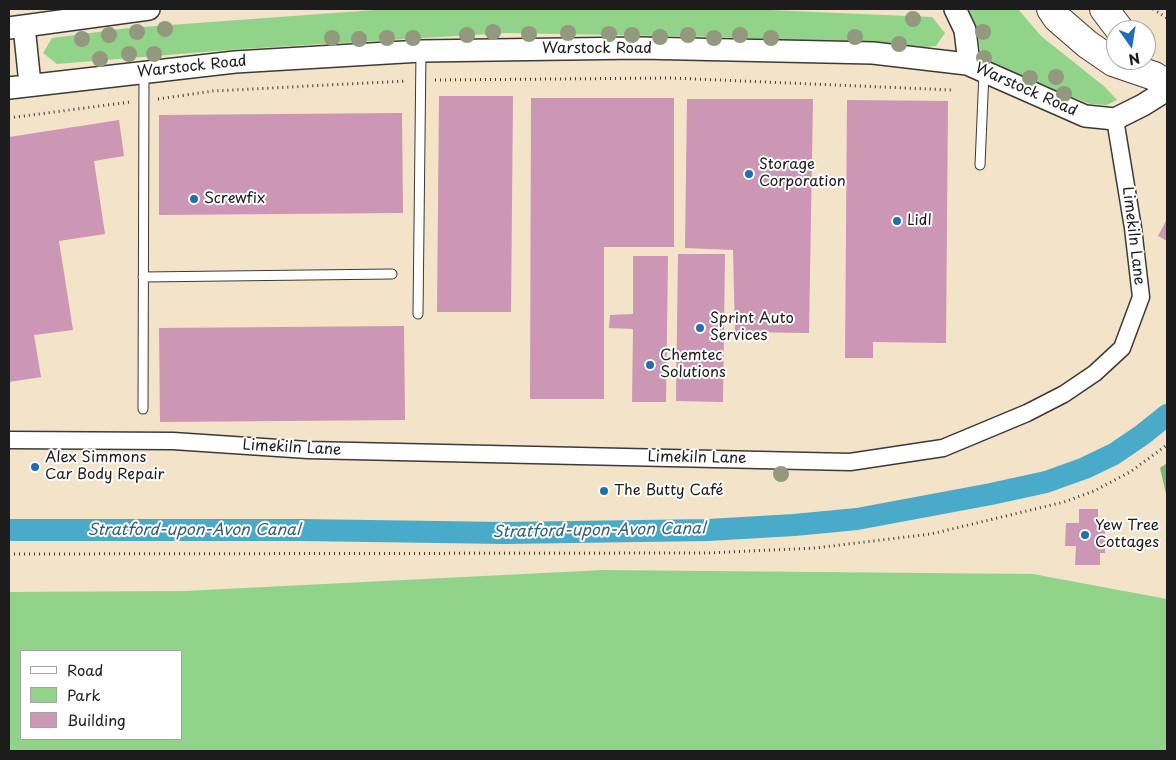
<!DOCTYPE html>
<meta charset="utf-8">
<style>
body{margin:0}
#map{position:relative;width:1176px;height:760px;overflow:hidden;background:#f3e3c9;font-family:"Playpen Sans",sans-serif}
canvas{display:block}
.frame{position:absolute;inset:0;border:10px solid #1c1c1c;pointer-events:none}
.legend{position:absolute;left:20px;top:650px;width:162px;height:90px;box-sizing:border-box;background:#fff;border:1px solid #a4a4a4;margin:0;padding:6px 9px;list-style:none;font-size:15px;color:#1c1c1c}
.legend li{display:flex;align-items:center;gap:10px;height:25px}
.legend b{width:25px;border:1px solid #a4a4a4}
.north{position:absolute;left:1106px;top:20px;width:50px;height:50px;box-sizing:border-box;background:#fff;border:1px solid #a4a4a4;border-radius:50%;rotate:167deg;font-size:14px;font-weight:700;line-height:20px;text-align:center;color:#1c1c1c}
.north::after{content:'';display:block;margin:auto;width:18px;height:22px;background:#1f6fb2;clip-path:polygon(50% 0,100% 100%,50% 72%,0 100%)}
</style>
<div id="map">
<canvas width="1176" height="760"></canvas>
<div class="frame"></div>
<ul class="legend">
<li><b style="height:6px;background:#fff"></b>Road</li>
<li><b style="height:14px;background:#92d38a"></b>Park</li>
<li><b style="height:14px;background:#cc96b5"></b>Building</li>
</ul>
<div class="north">N</div>
</div>
<script>
const c = document.querySelector('canvas').getContext('2d');
c.lineJoin = 'round';
function fillPath(path, color) {
  c.fillStyle = color;
  c.fill(path, 'evenodd');
}
function strokePath(path, color, width, dash) {
  c.strokeStyle = color;
  c.lineWidth = width;
  c.lineCap = dash ? 'butt' : 'round';
  c.setLineDash(dash || []);
  c.stroke(path);
}
function write(font, color, halo, rows, align = 'center') {
  c.font = font + ' "Playpen Sans",sans-serif';
  c.lineWidth = 4;
  c.setLineDash([]);
  c.textBaseline = 'middle';
  c.strokeStyle = halo;
  c.fillStyle = color;
  for (const [text, x, y, turn = 0] of rows) {
    c.save();
    c.translate(x, y);
    c.rotate((+turn || 0) * Math.PI / 180);
    c.textAlign = isNaN(turn) ? turn : align;
    if (halo) c.strokeText(text, 0, 0);
    c.fillText(text, 0, 0);
    c.restore();
  }
}
fillPath(new Path2D(`
 M388 9H747L932 17 945 33 936 46 926 47 719 37 506 33 241 49 57 64 43 53 52 38 129 28Z
 M967 9H1018L1041 36 1105 87 1117 100 1107 105 1090 104 986 62 980 49 976 25Z
 M603 570 1033 574 1167 599V751H9V592L185 591ZM21 651H181V739H21Z`), '#92d38a');
fillPath(new Path2D(`
 M1167 463V498L1160 468Z`), '#75b576');
strokePath(new Path2D(`
 M9 530H301L505 533 708 530 794 525 857 519 991 494 1046 482 1085 468 1114 454 1142 435 1167 415`), '#4aaac9', 22);
fillPath(new Path2D(`
 M439 96H513L511 312H437Z
 M531 98H674V247H604V399H530Z
 M687 99H813L809 333 735 332 733 250 685 248Z
 M847 100 948 101 946 343 873 342V358H845Z
 M402 113 403 213 159 215V115Z
 M119 120 124 156 94 161 105 234 59 241 73 330 34 335 41 377 9 382V137Z
 M1167 219V241L1158 236Z
 M678 254H725L723 402 676 401Z
 M633 256H668L666 402H632L633 329 609 328 610 315 633 314Z
 M404 326 405 420 160 422 159 328Z
 M1079 509H1098V522H1105V553H1100V565H1075L1076 546H1065L1066 523H1079Z`), '#cc96b5');
const service = new Path2D(`
 M980 165 984 72
 M143 277 392 274
 M418 314 421 51
 M143 409 144 72`);
const minor = new Path2D(`
 M9 440 173 441 308 450 850 462 943 448 1027 413 1064 394 1095 373 1122 348 1141 297 1133 228 1115 119`);
const tertiary = new Path2D(`
 M955 9 965 30 968 55 967 64
 M24 26 30 84
 M9 28 149 9
 M9 88 235 62 421 51 639 48 873 53 967 64 1085 116 1115 119 1143 105 1167 90`);
const trunk = new Path2D(`
 M1051 9 1057 18 1087 44 1113 62 1154 76 1167 84
 M1104 9 1120 30`);
strokePath(service, '#3c3a36', 11);
strokePath(minor, '#3c3a36', 19);
strokePath(tertiary, '#3c3a36', 24);
strokePath(trunk, '#3c3a36', 30);
strokePath(new Path2D(`
 M1153 9 1167 18
 M435 80 672 78 952 90
 M158 99 213 91 406 81
 M9 118 130 102
 M9 554 707 553 815 548 931 534 1064 502 1094 491 1130 472 1167 445`), '#3c3a36', 3, [1, 4]);
strokePath(service, '#fff', 9);
strokePath(minor, '#fff', 16);
strokePath(tertiary, '#fff', 21);
strokePath(trunk, '#fff', 28);
c.fillStyle = '#93997f';
for (const [x, y] of [
 [913,19],
 [165,29],
 [137,32],
 [493,32],
 [983,32],
 [568,33],
 [529,34],
 [609,34],
 [109,35],
 [467,35],
 [632,35],
 [688,35],
 [740,35],
 [660,37],
 [855,37],
 [332,38],
 [387,38],
 [413,38],
 [714,38],
 [771,38],
 [82,39],
 [359,39],
 [899,44],
 [129,54],
 [154,54],
 [984,58],
 [100,59],
 [1056,77],
 [1030,78],
 [1064,94],
 [781,474]
]) {
  c.beginPath();
  c.arc(x, y, 8, 0, 2 * Math.PI);
  c.fill();
}
for (const [x, y, r, color] of [
 [749,174,5,"#1f6fb2"],
 [194,199,5,"#1f6fb2"],
 [897,221,5,"#1f6fb2"],
 [700,328,5,"#1f6fb2"],
 [650,365,5,"#1f6fb2"],
 [35,467,5,"#1f6fb2"],
 [604,491,5,"#1f6fb2"],
 [1085,535,5,"#1f6fb2"]
]) {
  const dot = new Path2D();
  dot.arc(x, y, r, 0, 2 * Math.PI);
  c.fillStyle = color;
  c.fill(dot);
  strokePath(dot, '#fff', 2);
}
write('15px', '#1c1c1c', '#fff', [
 ["Warstock Road",597,49],
 ["Warstock Road",192,67,-6],
 ["Warstock Road",1026,90,24],
 ["Limekiln Lane",1133,236,83],
 ["Limekiln Lane",292,448,3],
 ["Limekiln Lane",697,458,1]
]);
write('15px', '#1c1c1c', '#fff', [
 ["Storage",759,165],
 ["Corporation",759,182],
 ["Screwfix",204,199],
 ["Lidl",907,221],
 ["Sprint Auto",710,319],
 ["Services",710,336],
 ["Chemtec",660,356],
 ["Solutions",660,373],
 ["Alex Simmons",45,458],
 ["Car Body Repair",45,475],
 ["The Butty Café",614,491],
 ["Yew Tree",1095,526],
 ["Cottages",1095,543]
], 'left');
write('italic 16px', '#336372', '#fff', [
 ["Stratford-upon-Avon Canal",194,531],
 ["Stratford-upon-Avon Canal",599,531,-1]
]);
</script>
